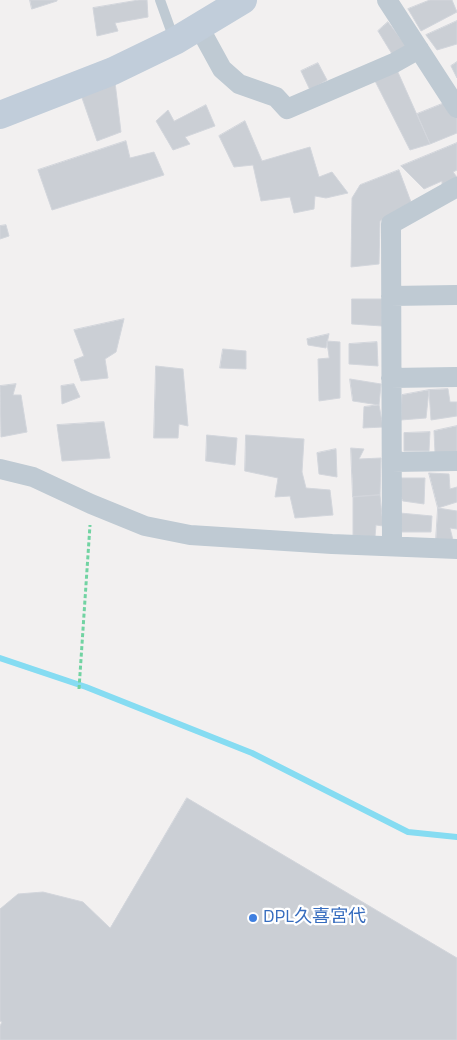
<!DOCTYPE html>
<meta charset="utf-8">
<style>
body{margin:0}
canvas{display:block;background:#f2f0f0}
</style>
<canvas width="457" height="1040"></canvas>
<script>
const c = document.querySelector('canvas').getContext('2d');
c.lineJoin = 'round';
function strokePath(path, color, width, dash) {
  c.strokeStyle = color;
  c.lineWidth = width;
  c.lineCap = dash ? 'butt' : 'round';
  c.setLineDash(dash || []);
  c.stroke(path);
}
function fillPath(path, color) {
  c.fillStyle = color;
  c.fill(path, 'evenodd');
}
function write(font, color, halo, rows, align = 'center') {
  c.font = font + ' "Titillium Web","Noto Sans JP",sans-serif';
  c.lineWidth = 4.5;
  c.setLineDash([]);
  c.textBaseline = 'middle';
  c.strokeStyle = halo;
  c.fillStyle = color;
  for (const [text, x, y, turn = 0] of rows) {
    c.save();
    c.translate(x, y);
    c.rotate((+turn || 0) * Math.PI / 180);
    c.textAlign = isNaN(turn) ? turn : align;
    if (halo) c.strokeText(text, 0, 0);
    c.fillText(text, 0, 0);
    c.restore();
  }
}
strokePath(new Path2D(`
 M0 658 86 687 252 753 408 832 457 837`), '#86dcf2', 6);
const building = new Path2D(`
 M30 0H57V1L32 9Z
 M139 0H147L148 17 115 23 118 31 97 36 93 8Z
 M430 0H452L457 12 421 31 408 9Z
 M457 21V44L437 50 426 35Z
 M388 22 407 47 392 54 378 31Z
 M457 62V78L451 66Z
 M318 63 327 80 310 90 301 71Z
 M397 70 430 144 410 150 374 79Z
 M115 82 121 132 97 141 81 95Z
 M452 100 457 117V133L430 144 417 114Z
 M206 105 215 126 185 137 190 144 173 150 156 121 168 110 174 121Z
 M245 121 262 161 310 147 319 177 332 172 348 193 326 198 315 196 314 209 294 213 290 197 261 201 253 165 234 167 219 136Z
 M126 141 130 158 154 152 164 175 52 210 38 170Z
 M457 143V170L453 172 457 177 442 188V181L424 189 401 166Z
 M399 170 411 202 380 221 379 264 351 267 352 198 360 185Z
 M6 225 9 236 0 239V226Z
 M352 299H382V326L352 324Z
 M124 319 116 352 105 359 108 378 81 381 74 360 84 356 74 330Z
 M329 334 326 348 308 345 307 339Z
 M327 341 340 342V398L319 401 318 359 329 358Z
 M377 342 378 366 349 364V344Z
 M223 349 246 351V369L220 368Z
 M156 366 183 369 188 426 179 424 178 438H154Z
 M350 379 381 384 379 405 353 401Z
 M16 384 13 395H21L27 432 1 437 0 386Z
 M74 384 80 397 62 404 61 386Z
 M448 389 450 402H457V416L431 420 429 390Z
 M429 390 426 418 401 420 402 395Z
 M379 405 383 427 363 428 364 407Z
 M104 422 110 458 62 461 57 425Z
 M457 426V452L435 453 434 431Z
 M430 432 429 451H404V433Z
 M207 435 237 438 235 465 206 461Z
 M246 435 304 439 302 472 306 488 330 490 333 515 295 518 290 496 275 497 278 478 245 471Z
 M351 448 364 449 359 459 381 458 380 495 353 497Z
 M336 449 337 477 319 474 317 453Z
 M429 473 449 474 450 489 457 487V502L438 508Z
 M392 478H425L424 504 403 501Z
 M380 495 383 526 376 525 375 537 353 535V497Z
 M438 508 457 511V529L450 528 453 540H436Z
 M400 513 432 516 431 532H402Z
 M187 798 457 958V1040H0V1026L2 1022 0 1021V909L18 894 43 892 83 902 110 928Z`);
fillPath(building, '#cbcfd5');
strokePath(building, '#d3d6dc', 1);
strokePath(new Path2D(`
 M79 689 90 525`), '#71d3a2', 3, [4, 2.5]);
strokePath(new Path2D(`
 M160 0 174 39`), '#bfcad3', 10);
strokePath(new Path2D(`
 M387 0 457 108
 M199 27 222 69 239 84 276 97 287 109 394 63 419 49
 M391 296 457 295
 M391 378 457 377
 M392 462 457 461
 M0 469 33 477 91 504 145 526 190 535 332 544 457 549
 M392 546 391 224 457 187`), '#bfcad3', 20);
strokePath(new Path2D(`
 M0 115 113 71 175 41 243 0`), '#c1cdda', 28);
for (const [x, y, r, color] of [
 [253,918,5,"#3f7fe0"]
]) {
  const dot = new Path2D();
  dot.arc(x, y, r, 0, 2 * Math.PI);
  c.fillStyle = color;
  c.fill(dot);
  strokePath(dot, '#fff', 2);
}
write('18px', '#366cbe', '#fff', [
 ["DPL久喜宮代",263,918]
], 'left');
</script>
